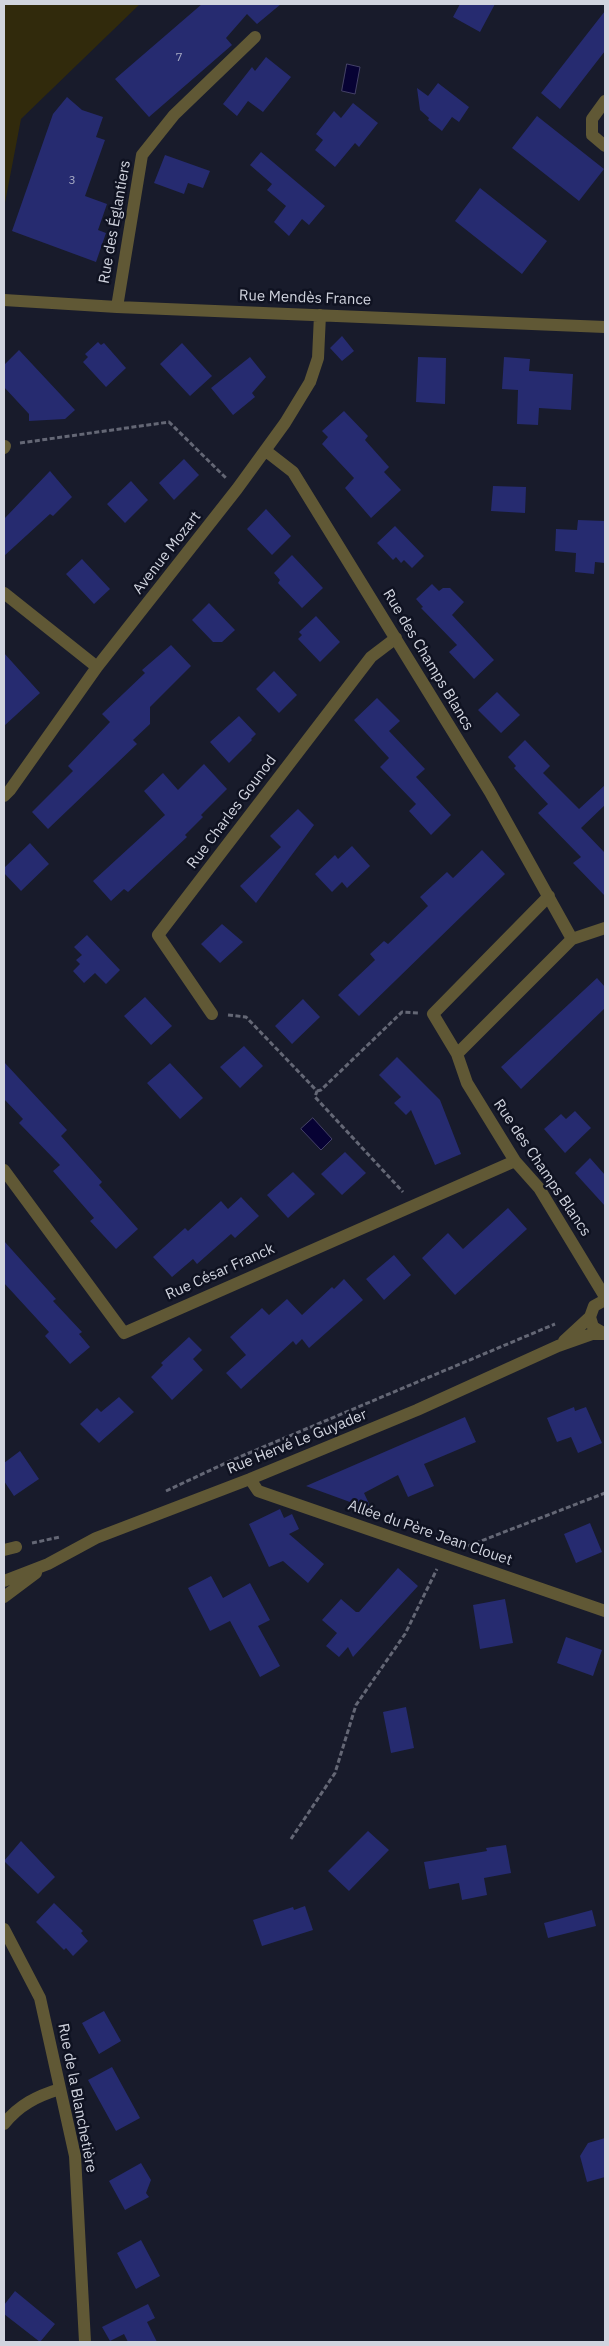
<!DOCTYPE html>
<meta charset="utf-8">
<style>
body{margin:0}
#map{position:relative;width:609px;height:2346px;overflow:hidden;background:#181b2b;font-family:"IBM Plex Sans",sans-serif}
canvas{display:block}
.frame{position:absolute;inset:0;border:5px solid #d1d4df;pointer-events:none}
</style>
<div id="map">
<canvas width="609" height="2346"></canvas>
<div class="frame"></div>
</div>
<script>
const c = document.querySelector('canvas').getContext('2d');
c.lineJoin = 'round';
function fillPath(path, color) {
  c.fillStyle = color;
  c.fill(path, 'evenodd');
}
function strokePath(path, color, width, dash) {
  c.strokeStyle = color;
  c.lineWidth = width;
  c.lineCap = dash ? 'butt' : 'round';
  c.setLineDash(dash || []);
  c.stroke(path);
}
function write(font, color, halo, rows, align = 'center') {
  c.font = font + ' "IBM Plex Sans",sans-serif';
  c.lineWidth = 5;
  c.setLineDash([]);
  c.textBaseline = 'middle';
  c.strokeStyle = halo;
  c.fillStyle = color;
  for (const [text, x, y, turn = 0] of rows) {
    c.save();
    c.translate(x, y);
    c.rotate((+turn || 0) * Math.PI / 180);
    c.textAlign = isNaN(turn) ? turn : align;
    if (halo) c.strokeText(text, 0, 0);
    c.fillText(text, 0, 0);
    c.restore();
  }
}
fillPath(new Path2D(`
 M4 4H140L21 119 4 208Z`), '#312a0c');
const water = new Path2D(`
 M347 64 360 67 355 94 342 91Z
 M313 1118 332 1139 321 1150 301 1129Z`);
fillPath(water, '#070234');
strokePath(water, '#444167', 1);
fillPath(new Path2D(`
 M202 4H281L257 24 247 14 226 38 232 45 149 117 115 79Z
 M460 4H495L480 32 453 17Z
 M605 11V51L560 109 541 93Z
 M266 57 291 77 263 112 248 101 237 116 223 104 252 67 255 71Z
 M438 83 469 107 459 122 452 117 442 131 428 120 429 118 420 110 417 88 428 96Z
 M67 97 82 110 103 117 96 137 105 140 85 196 107 204 98 230 106 233 96 262 12 231 53 114Z
 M353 103 378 123 359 147 355 143 335 167 315 150 323 140 316 134 334 111 341 118Z
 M537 116 604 169 579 201 512 148Z
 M261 152 325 206 309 225 302 219 289 236 274 222 286 206 267 190 272 184 250 165Z
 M165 155 210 171 203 188 188 183 184 194 154 183Z
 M480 188 547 241 522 274 455 221Z
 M342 336 354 351 342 361 330 348Z
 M98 342 101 345 104 343 126 368 106 387 83 362 88 357 85 354Z
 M182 343 212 376 190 396 160 364Z
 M19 350 75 410 65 419 29 421V414L4 387V365Z
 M250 357 266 377 252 393 255 397 233 415 211 388Z
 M418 357 446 358 445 404 416 402Z
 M504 357 530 359 529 371 573 374 571 410 539 408 538 425 517 424 518 390 502 389Z
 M344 411 368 436 365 440 389 467 384 472 401 490 371 518 345 488 354 478 322 444 328 437 322 431Z
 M184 459 199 475 174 500 159 483Z
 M50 471 72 497 53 516 50 514 4 556V519Z
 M131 481 148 500 125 523 107 504Z
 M493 486 526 487 525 513 491 511Z
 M266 509 291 536 272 555 247 529Z
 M578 520 605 521V563L595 562 594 574 575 572 576 553 555 551 556 529 577 530Z
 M395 526 424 556 412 568 404 560 401 563 396 557 393 560 377 543Z
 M292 555 323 588 302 608 278 583 280 580 274 573Z
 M82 559 110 589 94 604 66 574Z
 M432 584 439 591 443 588H450L464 602 452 615 494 660 474 679 449 652 457 645 421 608 423 607 416 599Z
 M209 603 235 630 222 642H213L192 620Z
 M316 616 340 642 320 662 298 639 302 635 299 632Z
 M171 645 191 666 150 707V724L133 740 137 744 48 829 32 812 73 771 68 766 110 722 102 714 145 673 142 670Z
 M4 653 40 693 4 726Z
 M274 671 297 695 279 713 256 689Z
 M497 692 520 715 501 733 478 710Z
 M377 698 400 721 389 731 425 769 416 777 451 815 431 835 409 811 416 804 380 767 389 758 354 720Z
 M239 716 256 734 251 739 252 740 229 763 210 742Z
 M525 740 550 766 543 773 579 809 605 785V805L581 828 605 853V896L573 863 581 857 538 813 548 804 514 768 516 766 508 757Z
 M204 764 227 789 201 815 203 817 185 835 187 837 128 892 124 889 111 901 93 881 165 815 144 791 163 773 178 790Z
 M298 809 314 825 256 903 240 886 281 847 270 836Z
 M30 843 49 864 21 891 4 873V868Z
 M352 846 370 866 347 888 342 882 332 892 315 874 335 855 338 859Z
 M482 850 505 874 359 1016 338 995 375 960 370 954 384 941 388 944 428 906 420 897 447 872 453 878Z
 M222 924 243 942 220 963 201 944Z
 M87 935 120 970 106 984 95 973 84 983 73 971 80 964 76 960 82 955 74 947Z
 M597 978 605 987V1008L521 1089 501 1067Z
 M145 997 172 1026 151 1045 124 1016Z
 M303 999 320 1017 292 1044 275 1026Z
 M244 1046 263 1066 240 1088 220 1067Z
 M397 1057 440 1100 461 1154 435 1165 411 1110 406 1115 394 1103 401 1097 379 1075Z
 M4 1062 67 1130 61 1136 102 1182 99 1185 138 1229 116 1249 90 1221 94 1218 53 1171 60 1165 19 1123 23 1119 4 1099Z
 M170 1063 203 1098 180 1119 147 1083Z
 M575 1111 591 1128 565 1153 544 1129 561 1114 566 1119Z
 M345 1152 366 1173 342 1195 321 1174Z
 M590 1158 605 1175V1206L575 1173Z
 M293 1172 315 1194 288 1218 267 1195Z
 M241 1197 259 1216 235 1238 231 1234 197 1264 193 1259 172 1277 153 1257 185 1228 188 1231 221 1201 228 1209Z
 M508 1208 527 1229 455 1295 422 1258 448 1233 463 1249Z
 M4 1241 56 1299 53 1301 82 1332 79 1334 90 1347 70 1364 45 1336 49 1332 4 1283Z
 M394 1255 411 1275 384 1300 366 1279Z
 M344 1279 363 1300 309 1348 302 1339 296 1345 293 1341 241 1389 226 1373 246 1355 230 1337 262 1308 269 1315 287 1299 302 1315 332 1287 334 1289Z
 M189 1337 202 1350 193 1359 203 1370 172 1400 151 1377 163 1365 161 1363Z
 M119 1397 134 1412 99 1443 80 1424 97 1408 101 1412Z
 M574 1407 575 1411 586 1407 602 1443 578 1453 571 1437 557 1442 547 1418Z
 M465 1417 476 1442 424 1464 434 1486 408 1497 398 1475 364 1493 372 1510 306 1486Z
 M20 1451 39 1479 14 1496 4 1481V1463Z
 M280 1509 284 1518 292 1514 299 1529 289 1534 324 1564 308 1583 283 1561 269 1567 249 1524Z
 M590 1523 602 1552 576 1563 564 1534Z
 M398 1568 418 1586 353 1657 348 1647 339 1657 326 1646 337 1633 322 1620 341 1599 356 1612H359Z
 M211 1576 223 1598 250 1583 270 1620 258 1626 280 1666 260 1677 230 1621 210 1631 188 1588Z
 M505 1599 513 1643 480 1649 473 1605Z
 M566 1637 602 1650 593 1676 557 1663Z
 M406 1707 414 1748 391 1753 383 1712Z
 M368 1831 389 1850 349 1891 328 1871Z
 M21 1841 55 1877 38 1894 4 1861Z
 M506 1845 511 1873 484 1878 487 1895 462 1900 459 1883 429 1889 424 1862 487 1851 486 1848Z
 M54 1903 83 1931 81 1933 88 1941 73 1956 66 1948 64 1950 36 1922Z
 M305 1906 313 1930 262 1946 253 1920 293 1907 294 1910Z
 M592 1910 596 1926 548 1938 544 1923Z
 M104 2011 121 2041 99 2054 82 2023Z
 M112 2067 140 2118 116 2131 88 2080Z
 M605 2138V2177L587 2182 580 2156 588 2143Z
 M141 2163 151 2180 146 2193 149 2197 125 2210 109 2181Z
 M141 2240 160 2276 136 2289 117 2253Z
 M15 2291 55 2324 40 2342 4 2314V2305Z
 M148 2304 155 2318 147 2322 157 2342H128L124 2334 110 2341 102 2327Z`), '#262b70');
strokePath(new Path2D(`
 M20 443 169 422 226 478
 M228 1015 246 1017 317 1091 315 1097 403 1192
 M317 1091 321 1090 402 1012 418 1013
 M166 1491 230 1461 555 1324
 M32 1543 60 1537
 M468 1546 605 1493
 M291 1839 335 1773 356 1705 405 1634 437 1569`), '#646775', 3, [5, 2.5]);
strokePath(new Path2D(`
 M605 101 592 119V135L605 146
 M4 300 117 307 605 327
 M117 307 142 155 174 115 255 37
 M4 448 5 446
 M266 451 293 472 490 792 572 939 457 1054
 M4 593 97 667
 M4 796 10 790 97 667 237 489 285 423 310 382 318 358 320 315
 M549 896 433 1014 457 1054 467 1083 515 1161 539 1188 605 1297
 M572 939 605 928
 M212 1014 158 935 371 657 396 638
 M4 1170 124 1333 515 1161
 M605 1300 594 1306 590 1317 593 1327 605 1334
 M564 1341 590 1317
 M250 1479 258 1491 605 1611
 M4 1550 16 1547
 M4 1581 48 1564 96 1538 250 1479 417 1410 558 1346 592 1334H603
 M4 1597 36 1573
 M4 1929 40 1998 75 2156 85 2342
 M4 2124C19 2105 37 2096 60 2089`), '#605835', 12);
write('12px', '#a6aac3', null, [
 ["7",179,58],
 ["3",72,181]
]);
write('15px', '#d1d4df', '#0f1221', [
 ["Rue des Églantiers",115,222,-80],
 ["Rue Mendès France",305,298,2],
 ["Avenue Mozart",167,553,-52],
 ["Rue des Champs Blancs",428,660,59],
 ["Rue Charles Gounod",232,812,-53],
 ["Rue des Champs Blancs",542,1168,56],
 ["Rue César Franck",220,1272,-24],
 ["Rue Hervé Le Guyader",297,1442,-22],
 ["Allée du Père Jean Clouet",430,1533,19],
 ["Rue de la Blanchetière",77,2098,79]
]);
</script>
